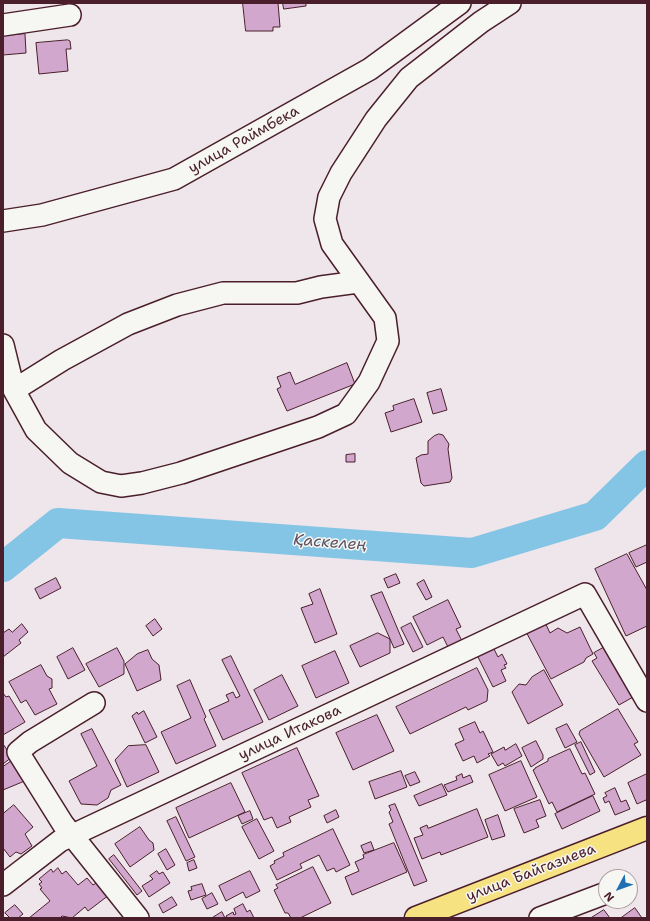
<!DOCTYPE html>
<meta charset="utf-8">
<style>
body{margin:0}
#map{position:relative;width:650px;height:921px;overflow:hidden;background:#efe6eb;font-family:"Shantell Sans",sans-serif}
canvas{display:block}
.frame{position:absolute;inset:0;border:4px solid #4a1f2b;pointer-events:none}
.north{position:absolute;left:598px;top:869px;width:40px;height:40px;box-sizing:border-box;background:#f6f6f2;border:1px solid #b1a0a2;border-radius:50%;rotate:229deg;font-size:11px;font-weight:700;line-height:16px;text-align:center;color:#4a1f2b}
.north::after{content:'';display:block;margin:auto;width:14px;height:18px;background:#1f6fb2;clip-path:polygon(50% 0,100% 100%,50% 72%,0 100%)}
</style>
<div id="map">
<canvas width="650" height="921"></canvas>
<div class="frame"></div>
<div class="north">N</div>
</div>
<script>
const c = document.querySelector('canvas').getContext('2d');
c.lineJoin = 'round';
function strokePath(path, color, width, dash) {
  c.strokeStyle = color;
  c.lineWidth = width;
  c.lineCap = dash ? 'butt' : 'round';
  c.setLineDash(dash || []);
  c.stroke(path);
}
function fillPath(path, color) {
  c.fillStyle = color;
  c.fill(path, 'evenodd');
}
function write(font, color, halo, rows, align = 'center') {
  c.font = font + ' "Shantell Sans",sans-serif';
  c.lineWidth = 3;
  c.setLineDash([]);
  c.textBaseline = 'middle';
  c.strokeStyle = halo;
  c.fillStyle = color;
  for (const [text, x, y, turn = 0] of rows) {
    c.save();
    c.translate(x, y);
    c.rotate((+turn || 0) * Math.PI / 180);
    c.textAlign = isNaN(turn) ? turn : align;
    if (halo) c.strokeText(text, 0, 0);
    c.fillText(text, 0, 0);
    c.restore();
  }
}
strokePath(new Path2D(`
 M3 567 58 523 472 553 595 516 647 465`), '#84c5e5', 30);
const building = new Path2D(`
 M243 3H278L280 27H273V31H246Z
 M283 3H306V6L284 9Z
 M25 34 26 53 3 55V36Z
 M68 40 70 41 71 49H66L68 71 39 74 36 43Z
 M347 363 355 384 287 411 277 389 281 387 277 377 290 372 295 384Z
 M441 389 447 410 433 414 427 393Z
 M414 399 422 422 391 432 385 413 394 410 393 406Z
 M439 434 443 435 449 444 448 449 452 478 450 482 424 486 421 483 416 458 421 455 428 454V441L434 436Z
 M355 454V462H346V455Z
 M647 545V562L636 567 629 553Z
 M627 554 647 590V626L626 636 595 569Z
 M396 574 400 583 388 588 384 579Z
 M56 578 61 588 40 599 35 589Z
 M424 580 432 597 426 600 417 584Z
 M320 589 337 634 315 643 301 608 313 604 309 594Z
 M382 592 404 644 394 648 371 596Z
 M448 600 461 627 456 629 462 641 448 647 443 637 427 645 413 617Z
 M543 618 550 633 558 628 567 633 580 627 593 654 586 658 584 662 551 679 524 628Z
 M155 619 162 629 153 636 146 626Z
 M411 623 423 647 413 652 401 628Z
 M22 624 28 632 19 640 21 643 3 657V633L9 629 12 632Z
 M378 633 390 639V653L360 667 350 646Z
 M612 643 642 692 619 705 592 661 597 658 594 653Z
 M493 647 498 657 502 654 507 664 504 665 506 668 501 670 506 681 493 687 477 655Z
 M73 648 85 670 68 679 57 657Z
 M117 648 124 661V674L99 687 86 664Z
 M148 650 152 659 159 665 161 680 137 691 125 664 137 654Z
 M335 651 349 683 316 698 302 666Z
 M231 656 263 722 223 740 209 710 229 701 226 695 233 692 236 698 240 696 222 660Z
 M41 665 47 676 52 679V688L49 689 57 704 35 715 26 700 21 703 9 682Z
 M477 668 488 690 487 701 468 710 466 707 410 734 396 707Z
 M544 670 563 705 528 724 512 692 519 684 526 685 532 677Z
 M282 675 298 706 269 720 254 690Z
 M190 680 206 717 204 719 216 746 176 764 161 732 191 718 177 686Z
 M3 693 6 697 9 696 25 722 3 735Z
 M618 709 638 742 634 744 641 755 604 777 579 734 580 731Z
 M144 711 157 737 145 743 132 716 137 712 138 714Z
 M377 715 394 751 353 770 336 733Z
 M475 722 480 733 483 731 493 752 488 754 490 756 477 763 474 756 463 761 455 744 464 740 459 729Z
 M567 724 577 742 565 748 556 729Z
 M92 729 121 785 111 790 108 798 97 805 81 804 69 781 97 766 81 734Z
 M536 741 543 755V759L531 767 522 748Z
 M581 742 595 772 590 775 575 745Z
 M3 744 12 757 3 764Z
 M516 744 522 756 505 766 503 763 498 766 491 754 504 747 505 750Z
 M146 745 159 772 127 787 115 760 128 746Z
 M297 748 319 796 308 800 311 807 289 817 291 822 277 828 272 817 264 820 242 773Z
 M570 749 582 774 585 773 595 794 557 812 552 802 549 804 533 770 535 769V768L548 761V759Z
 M13 760 27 780 3 790V767Z
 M521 761 537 797 505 811 489 775Z
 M401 771 407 787 375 799 369 782Z
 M415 772 420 782 410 786 405 776Z
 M462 774 463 778 470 775 473 782 448 792 444 785 457 780 456 777Z
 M647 774V803L646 800 637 804 628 783Z
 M231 783 245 812 189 838 176 808Z
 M442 784 447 795 419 806 414 796Z
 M615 788 621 802 626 800 630 809 615 815 609 801 605 803 603 798 607 796 605 793Z
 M593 796 600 811 562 829 555 814Z
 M540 800 546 816 536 820 539 827 524 833 514 809Z
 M395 804 427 881 414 886 389 824 393 822 389 812 391 810 389 806Z
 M14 805 33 827 25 834 32 846 21 854 16 852 10 857 3 848V814Z
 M477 809 488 837 441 855 440 852 422 859 414 838 423 835 420 828 427 825 428 828Z
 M336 810 339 817 327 823 324 816Z
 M250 811 253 819 242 824 238 816Z
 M498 815 505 836 492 840 485 820Z
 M176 817 195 857 186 861 167 821Z
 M257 819 274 851 259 859 242 827Z
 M140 827 149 840 153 843 154 850 130 867 115 844Z
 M333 829 350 865 336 872 334 868 327 871 319 855 300 864 302 868 277 880 270 866 275 863 274 861 284 856 283 853Z
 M371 842 374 850 364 853 361 846Z
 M394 843 407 872 352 895 345 877 359 871 355 862 364 858 363 855Z
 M166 849 175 865 167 870 158 854Z
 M114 855 142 891 137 895 109 859Z
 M194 860 197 868 189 871 187 863Z
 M313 867 331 903 300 918H291L288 913H285L274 890 278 888 276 885Z
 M58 868 62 874 66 871 78 885 87 878 93 885 98 882 109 895 88 911 85 907 72 918 62 916 60 918H29L50 901 40 889 42 888 39 884 42 882 39 879 51 869 53 872Z
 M157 871 159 874 163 872 170 883 149 897 142 886 153 879 150 876Z
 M250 871 260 891 246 898 243 892 226 901 219 886Z
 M202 884 206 895 191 900 188 891 192 890 191 887Z
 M212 893 218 904 207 909 202 899Z
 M172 897 177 905 163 913 159 905Z
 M243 904 247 912 250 910 254 918H227L226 916 233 912 234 915 236 914 234 909Z
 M15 905 23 914 18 918H10L5 913Z
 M635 908 642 918H621Z
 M604 910 610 918H591Z
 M222 912 225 918H212Z`);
fillPath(building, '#d1a7cd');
strokePath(building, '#4a1f2b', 1);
const minor = new Path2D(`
 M3 25 70 15
 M3 221 42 215 174 179 370 69 460 3
 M3 345 14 390 36 430 70 463 101 482 121 486 142 483 181 473 318 427 346 414 369 382 388 341 385 318 332 244 325 219 329 197 341 173 376 119 409 78 481 22 510 3
 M14 390 62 360 128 324 177 305 223 293H297L321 287 358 282
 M94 703 30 742 18 752 63 824 138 918
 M3 885 60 841 585 594 647 701
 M540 918 606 893`);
const major = new Path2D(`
 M416 918 647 828`);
strokePath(minor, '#4a1f2b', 24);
strokePath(major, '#4a1f2b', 25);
strokePath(minor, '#f6f6f2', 21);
strokePath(major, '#f7e281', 22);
write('15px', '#4a1f2b', '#f6f6f2', [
 ["улица Раймбека",244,140,-29],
 ["улица Итакова",290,733,-25],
 ["улица Байгазиева",531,873,-21]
]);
write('italic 16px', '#5b5163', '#f6f6f2', [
 ["Қаскелең",330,543,4]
]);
</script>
